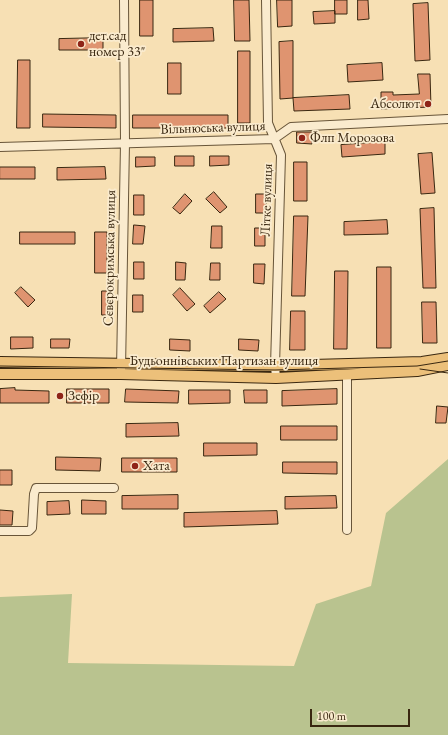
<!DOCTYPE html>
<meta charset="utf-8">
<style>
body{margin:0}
#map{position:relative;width:448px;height:735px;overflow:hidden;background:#f7e0b4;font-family:"EB Garamond",serif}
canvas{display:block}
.scale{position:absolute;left:310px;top:709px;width:100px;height:18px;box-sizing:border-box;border:2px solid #392710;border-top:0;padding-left:5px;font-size:12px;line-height:14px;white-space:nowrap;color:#392710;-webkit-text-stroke:3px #faebce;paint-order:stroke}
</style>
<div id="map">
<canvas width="448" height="735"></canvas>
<div class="scale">100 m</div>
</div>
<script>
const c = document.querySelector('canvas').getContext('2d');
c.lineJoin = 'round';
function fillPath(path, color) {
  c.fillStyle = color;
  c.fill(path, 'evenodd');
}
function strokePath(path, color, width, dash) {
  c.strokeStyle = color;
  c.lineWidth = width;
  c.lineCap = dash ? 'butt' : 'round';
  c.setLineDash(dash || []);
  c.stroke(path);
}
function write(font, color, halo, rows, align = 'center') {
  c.font = font + ' "EB Garamond",serif';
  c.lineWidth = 3.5;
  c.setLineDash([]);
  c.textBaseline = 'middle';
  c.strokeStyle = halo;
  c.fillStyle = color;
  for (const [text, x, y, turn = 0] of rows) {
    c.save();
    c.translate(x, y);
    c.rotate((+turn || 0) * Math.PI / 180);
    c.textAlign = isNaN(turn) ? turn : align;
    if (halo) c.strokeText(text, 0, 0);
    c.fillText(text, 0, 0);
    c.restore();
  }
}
fillPath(new Path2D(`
 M448 459V735H0V597L72 594 68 663 294 666 316 604 371 586 386 513Z`), '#b9c38f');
const building = new Path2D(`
 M140 0H153V36H140Z
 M234 0H249L250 41H235Z
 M277 0H292V26L278 27Z
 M335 0H347V14H335Z
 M358 0H368L369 19 358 20Z
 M428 3 430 60 415 61 413 4Z
 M335 11V23L314 24 313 12Z
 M213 28 214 41 173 42V29Z
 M103 38V50H59V39Z
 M293 41V98L280 99 279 42Z
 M238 51H250V123H238Z
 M18 60H30V128H17Z
 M168 63H181V94H168Z
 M382 63 383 80 348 82 347 65Z
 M418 74H430L431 107 381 109V92H393V95L419 94Z
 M349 95 350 109 294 111 293 98Z
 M43 114 116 115V128L43 127Z
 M133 115H228V128H133Z
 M297 132H312V144L297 143Z
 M385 142V154L342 157 341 145Z
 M432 153 435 193 421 194 418 154Z
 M175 156H194V166H175Z
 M210 156H229V165L210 166Z
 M136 157H155V166L136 167Z
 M294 162H307V201H294Z
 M0 167H35V179H0Z
 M105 167 106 179 57 180V168Z
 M214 192 227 207 220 213 206 199Z
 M185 194 192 201 180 214 173 208Z
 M256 194H266V213H256Z
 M134 195H144V215H134Z
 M434 208 436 288H423L420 209Z
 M294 216H308L305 296H292Z
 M387 220 388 234 344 235V222Z
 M134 225 145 226 143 244H133Z
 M212 226H222V248H211Z
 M255 228H265V246H255Z
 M20 232H75V244H20Z
 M95 232H107V273H95Z
 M134 262H144V279H134Z
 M176 262 186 263 185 280H176Z
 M211 263H220V280H210Z
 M254 264H265L264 284 254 283Z
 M377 267H391V348H377Z
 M335 271H348L347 349H334Z
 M21 287 35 300 28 307 15 293Z
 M180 288 195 304 187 311 173 295Z
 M102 291H113V315H102Z
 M219 292 226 299 210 313 204 306Z
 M133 295H143V312H133Z
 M422 302H436L437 343H423Z
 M291 311H305V350H290Z
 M11 337H33V348L11 349Z
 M51 339H70L69 348H51Z
 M170 339 190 340V351L170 350Z
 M239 339 259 340 258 351 239 350Z
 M15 388V390L49 391V403H0V389Z
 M67 389H109V403H67Z
 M126 389 179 391 178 403 125 402Z
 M337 389V404L282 406V391Z
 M189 390H230V403L189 404Z
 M244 390H267V403H245Z
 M437 406 448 407 446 423H436Z
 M178 423 179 436 126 437V424Z
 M281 426H337V440H281Z
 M204 443H257V455L204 456Z
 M56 457 101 458 100 471 56 470Z
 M122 458H177V472H122Z
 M283 462H337V474L283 473Z
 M0 470H12V485H0Z
 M178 495V509H122V496Z
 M336 496 337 508 285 509V497Z
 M82 500 106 501V514H82Z
 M69 501 70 514 47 515V502Z
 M0 510 13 511 12 525H0Z
 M277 511 278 524 184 527V513Z`);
fillPath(building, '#df9470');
strokePath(building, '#392710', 1);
const minor = new Path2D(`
 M266 0 268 123 281 155 275 366 276 378
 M0 147 274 139 291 127 448 119
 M121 369 125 143 124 0
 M347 530V374
 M0 531H29L32 528 34 494 36 488H114`);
const major = new Path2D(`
 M0 362 275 366 422 362 448 358
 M0 374H121L276 378 417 371 448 365`);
strokePath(minor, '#685539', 10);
strokePath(major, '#392710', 12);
strokePath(minor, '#faebce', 8);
strokePath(major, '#ecc07a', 10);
strokePath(new Path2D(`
 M0 366 275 370 417 366 448 361
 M420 369 448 373`), '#392710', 1);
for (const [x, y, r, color] of [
 [81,44,4,"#8f2418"],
 [428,104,4,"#8f2418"],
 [302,138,4,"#8f2418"],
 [60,396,4,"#8f2418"],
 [135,466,4,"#8f2418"]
]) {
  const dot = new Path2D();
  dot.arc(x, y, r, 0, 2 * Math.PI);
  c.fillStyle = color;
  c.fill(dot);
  strokePath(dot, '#faebce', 1.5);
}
write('14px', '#392710', '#faebce', [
 ["дет.сад",89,36],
 ["номер 33\"",89,52],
 ["Абсолют",420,104,"right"],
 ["Флп Морозова",310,138],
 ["Зефір",68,396],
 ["Хата",143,466]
], 'left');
write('14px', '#392710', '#faebce', [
 ["Вільнюська вулиця",213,128,-2],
 ["Літке вулиця",267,200,-88],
 ["Сєвєрокримська вулиця",110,258,-89],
 ["Будьоннівських Партизан вулиця",224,361]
]);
</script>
